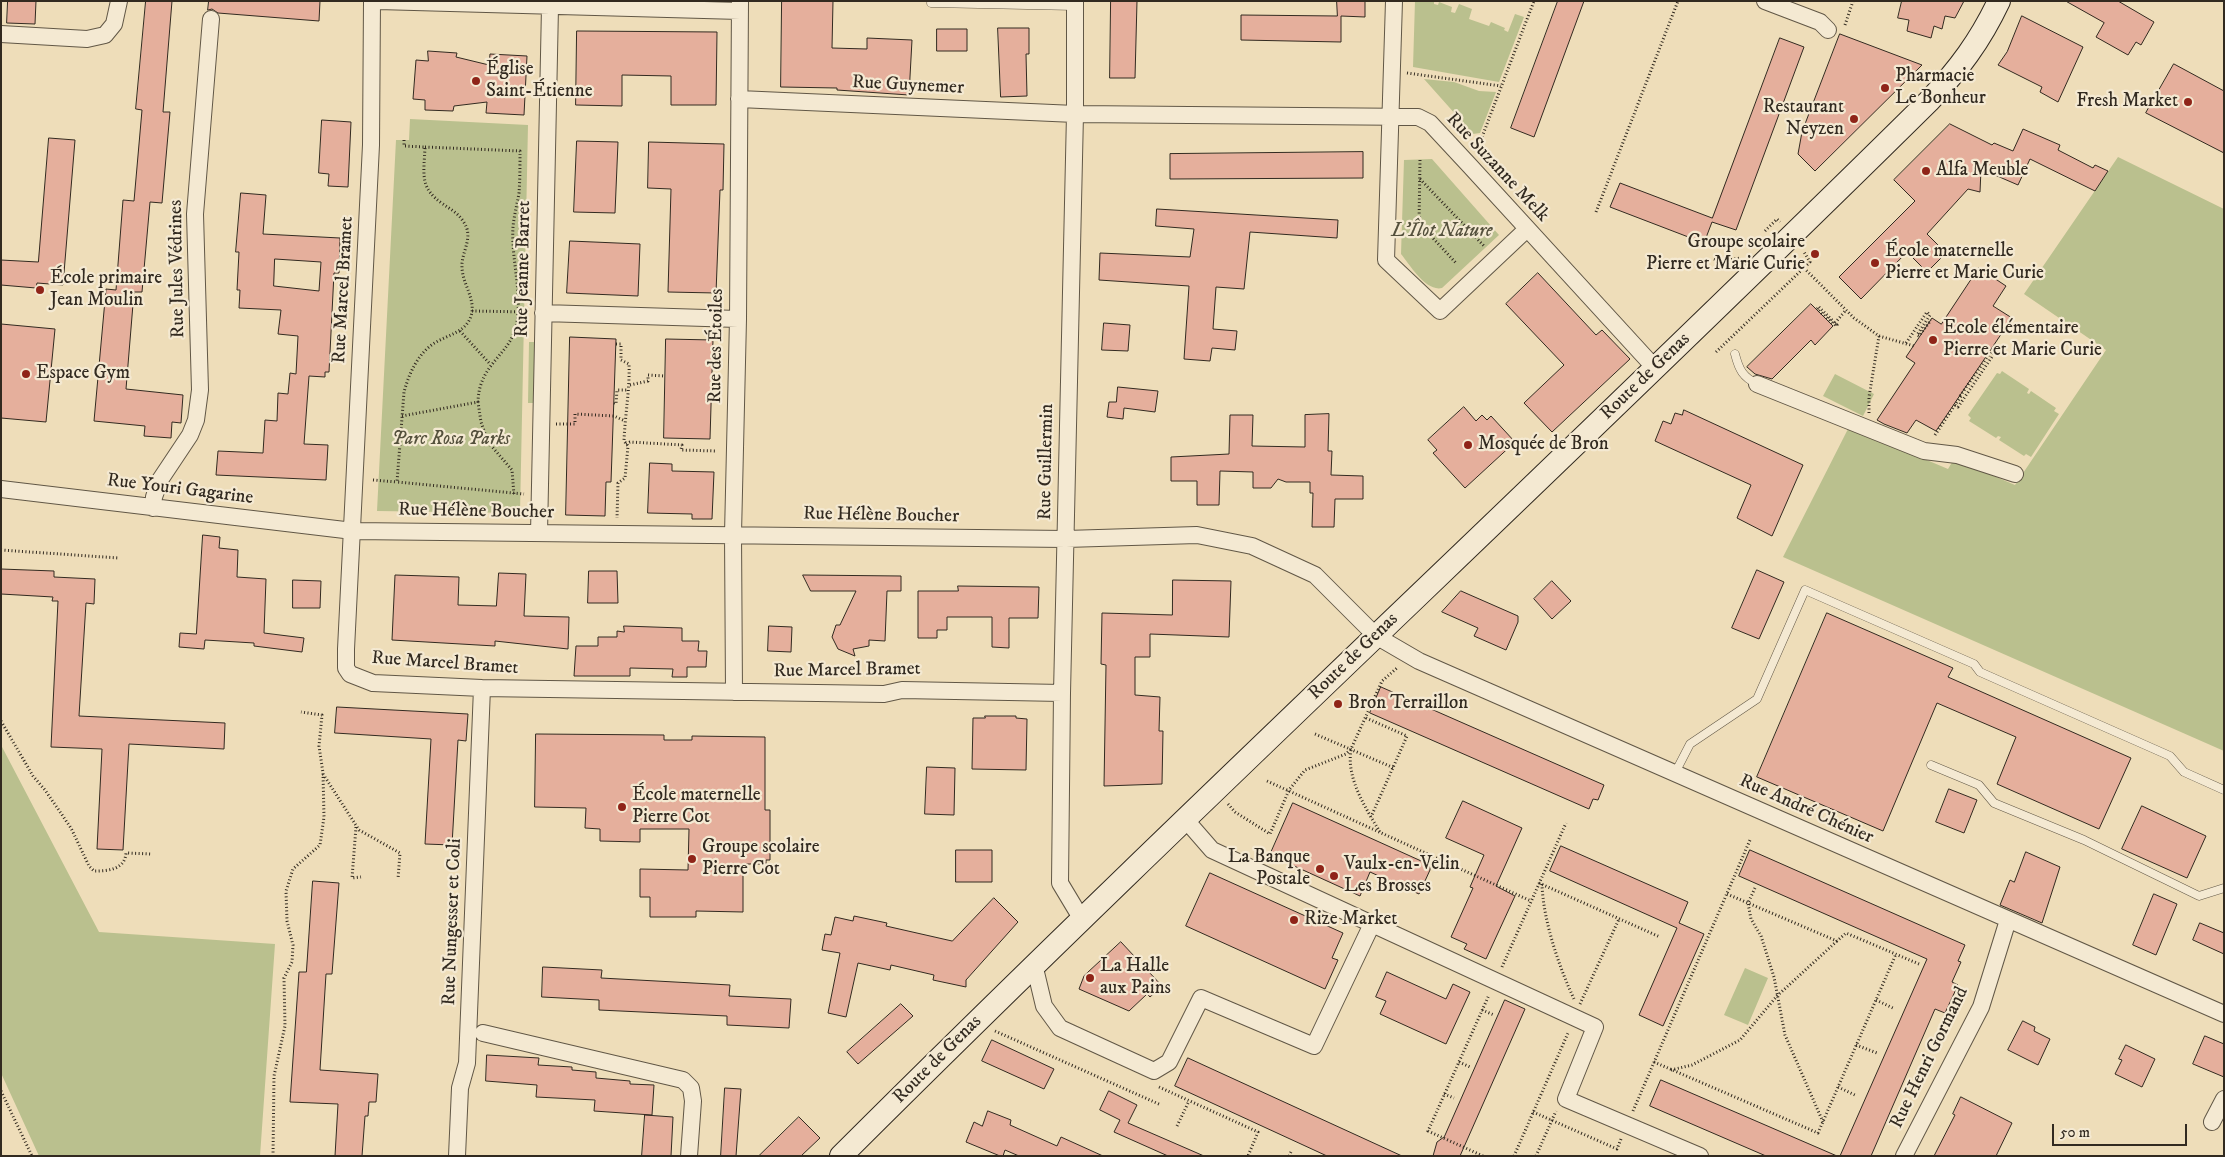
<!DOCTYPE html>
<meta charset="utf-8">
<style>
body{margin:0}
#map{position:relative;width:2225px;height:1157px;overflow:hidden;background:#eeddb9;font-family:"IM FELL DW Pica",serif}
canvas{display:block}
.frame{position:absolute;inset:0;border:2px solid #322a20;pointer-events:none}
.scale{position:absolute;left:2052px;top:1124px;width:135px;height:22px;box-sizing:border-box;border:2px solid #322a20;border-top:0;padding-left:6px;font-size:15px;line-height:18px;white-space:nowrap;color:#322a20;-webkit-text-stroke:4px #f4e9d2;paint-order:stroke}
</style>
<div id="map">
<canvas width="2225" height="1157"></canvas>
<div class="frame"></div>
<div class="scale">50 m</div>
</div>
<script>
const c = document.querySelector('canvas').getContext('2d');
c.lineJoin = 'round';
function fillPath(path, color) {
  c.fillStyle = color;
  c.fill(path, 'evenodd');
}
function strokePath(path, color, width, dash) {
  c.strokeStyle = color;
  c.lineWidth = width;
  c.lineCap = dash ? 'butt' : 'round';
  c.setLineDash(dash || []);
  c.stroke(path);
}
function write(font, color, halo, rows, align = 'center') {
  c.font = font + ' "IM FELL DW Pica",serif';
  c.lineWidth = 4.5;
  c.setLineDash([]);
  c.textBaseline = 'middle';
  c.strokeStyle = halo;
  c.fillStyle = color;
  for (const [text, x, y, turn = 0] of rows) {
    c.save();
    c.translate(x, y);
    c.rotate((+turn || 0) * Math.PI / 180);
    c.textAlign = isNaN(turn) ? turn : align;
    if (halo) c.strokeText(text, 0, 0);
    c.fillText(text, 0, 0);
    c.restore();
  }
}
fillPath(new Path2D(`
 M1415 1H1434V4L1438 5 1439 2 1452 7 1451 12 1455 13 1459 4 1472 9 1469 19 1489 26 1491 22 1505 28 1504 30 1508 32 1515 14 1524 17 1499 82 1413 67Z
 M1424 79 1454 82 1479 91 1496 92 1480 133 1473 134Z
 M410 119 528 125 520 513 377 511 396 140H409Z
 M2118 157 2224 209V751L1783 557 1849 427 1948 469 1954 459 2015 485 2106 350 2024 294Z
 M1432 159 1499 235 1442 288C1426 292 1410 265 1401 254L1404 160Z
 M529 342H535L534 403H528Z
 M2002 371 2029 389 2027 393 2029 394 2031 391 2056 408 2054 411 2059 414 2031 457 2026 454 2024 456 1999 440 2001 437 1998 436 1996 438 1969 421 1971 418 1968 415 1997 373 2000 374Z
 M1835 374 1874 394 1863 416 1823 396Z
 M1 745 99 932 275 944 260 1156H39L1 1073Z
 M1745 968 1768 978 1748 1025 1724 1015Z`), '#bac08e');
const building = new Path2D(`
 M8 1H36L35 24 7 23Z
 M146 1H172L163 112H170L162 203 150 202 142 292H134L126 389 183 395 181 423 172 422 171 438 144 436 145 426 94 421 106 289 116 290 123 200 134 201 142 110 136 109Z
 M209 1H320L319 21 218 13 212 9 208 10Z
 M782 1H833L832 48 867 49V38L912 40 909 95 837 90V88L781 87Z
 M1111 1H1137L1135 78H1110Z
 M1337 1H1365V17L1341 16V42L1241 40V15L1337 16Z
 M1558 1H1584L1534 137 1511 128Z
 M1902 1H1964L1955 18 1945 16 1942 29 1934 26 1931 38 1907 31 1909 20 1898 18Z
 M2066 1H2118L2154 22 2141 45 2136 42 2128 55 2096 37 2104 23Z
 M2022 16 2083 47 2058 102 2040 92 2042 87 1998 65 2007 52Z
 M998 28H1029V54H1026L1027 96 1001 97Z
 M937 29H967V51H937Z
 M577 31 717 32 716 105H671V76L622 75V106L576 105Z
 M1840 34 1922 65 1815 171 1798 154 1802 132Z
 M1780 38 1804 47 1736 230 1712 222 1704 243 1610 207 1620 183 1712 218Z
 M428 51 457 53 456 57 489 65 490 54 527 56 524 115 486 113 487 102 454 106 453 111 425 110V100L413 99 416 60 428 61Z
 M2174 64 2224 91V153L2146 113Z
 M322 120 351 122 348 187 328 186 329 174 319 173Z
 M1950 124 1992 145 1994 143 2013 151 2023 129 2060 145 2058 150 2093 168 2095 165 2108 171 2095 191 2030 159 2018 185 1981 169 1980 192 1968 189 1927 234 1946 253 1927 272 1907 252 1861 299 1839 277 1915 201 1894 180Z
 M49 138 75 140 63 285 37 283 36 288 1 285V260L38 262Z
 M577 141 618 142 615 213 574 212Z
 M649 142 724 144 723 190H720L716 293 668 292 671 189 648 188Z
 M1363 152V178L1170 179V154Z
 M241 193 266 195 263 234 340 238 339 273H334L329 372H325V377L309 376 304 444 328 445 326 480 216 475 218 451 263 453 265 420 277 421 278 393 288 394 290 373 296 374 298 336 278 334 281 310 239 308 240 290H237L239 252H236ZM275 259 321 262 319 291 274 286Z
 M1157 209 1338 220 1337 238 1250 232 1244 289 1216 287 1213 329 1237 331 1235 350 1212 348 1210 361 1184 359 1189 286 1099 280 1100 253 1190 257 1194 229 1156 226Z
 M570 241 640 244 638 296 567 293Z
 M1979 268 2006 286 1993 306 2012 318 1936 431 1916 420 1907 433 1884 424 1877 420 1915 363 1906 357 1932 318 1941 324Z
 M1538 273 1596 335 1602 330 1630 359 1552 432 1524 403 1564 365 1506 304Z
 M1811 304 1833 326 1815 345 1811 340 1772 379 1755 374 1747 367Z
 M1104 323 1130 325 1128 351 1102 350Z
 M1 324 55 329 46 422 1 418Z
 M570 337 616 339 611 482H606L605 516 566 515Z
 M666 339 713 340 710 439 664 438Z
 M1118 387 1158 391 1155 412 1124 408 1123 419 1107 417 1109 402H1116Z
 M1464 407 1476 421 1482 415 1487 420 1491 416 1515 442 1465 488 1433 453 1437 450 1428 440Z
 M1684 410 1803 465 1772 536 1737 518 1751 485 1655 441 1663 421 1671 424 1675 413 1682 415Z
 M1329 414 1328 451H1332L1331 475 1363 476V499H1335L1334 527H1312L1313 493H1310V482H1286L1278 479 1271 488H1253V472L1220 471 1219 505H1197V481H1171V457L1229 454 1230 415H1253L1252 446 1305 447V415Z
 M650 463 672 464V471L714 472 712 519H692V514L648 513Z
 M203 535 220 537 219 548 238 550 237 577 266 579 264 633 304 638 302 652 254 646V643L205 640 204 649 179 647 180 633 196 634Z
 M1 569 54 571V577L95 579 94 604 86 603 79 716 225 723 224 749 129 744 123 850 97 849 102 749 51 747 58 601H52L53 597 1 594Z
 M1757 570 1784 582 1759 639 1732 628Z
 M589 571H617L618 603H588Z
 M499 573 526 574 524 616 569 617 568 649 495 641V646L392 640 395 575 459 577 458 605 496 606Z
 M803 575 901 576V591H887L885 641 869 640V646L853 649 855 656 838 649 832 637 836 625H840L856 591H811Z
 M293 580 321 581 320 608H293Z
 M1173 580 1231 581 1229 637 1150 634V657H1135V695L1160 697 1159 731H1163L1162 784 1104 786 1106 665 1101 664 1102 613 1172 615Z
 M1552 581 1571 601 1552 619 1534 599Z
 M958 586 1039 587 1038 618H1009V648L992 647V617H947V630H937V638H918V591H958Z
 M1461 591 1518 616V622L1506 650 1474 636 1478 628 1442 612Z
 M1827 613 1953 668 1948 677 2131 758 2099 829 1997 784 2016 737 1937 703 1883 831 1757 777Z
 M624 626 682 628V641H699L698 651H707L706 667H687V677H672L673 669 630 668V676H574L576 646H598V637H617V631L624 632Z
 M769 626 792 627 791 652 768 651Z
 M1381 687 1604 785 1598 800 1593 799 1589 809 1370 713Z
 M337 707 468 714 466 741 458 740 452 845 425 844 431 739 335 733Z
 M985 716H1016V718L1027 719 1026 770 972 769 973 718H985Z
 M536 734 664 735V740H692V736L765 737V810H770V860H766V864H743V912L696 911V917H650V897H640V869L688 870 689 829H640V842L600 841V829L585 828 586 808 535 807Z
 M927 767 955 768 954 815 925 814Z
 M1949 789 1977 800 1964 833 1936 822Z
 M1463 801 1522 828 1496 886 1515 896 1486 959 1464 949 1467 944 1451 937 1473 888 1470 887 1484 855 1446 838Z
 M1293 803 1430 865V870L1419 894 1370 872 1360 896 1270 855Z
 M2142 806 2206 836 2187 878 2122 849Z
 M1561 846 1688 902 1679 923 1704 934 1663 1026 1639 1015 1677 928 1550 871Z
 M956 850H992V882H956Z
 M1750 850 1965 945 1958 961 1961 962 1952 982 1958 985 1945 1013 1935 1009 1871 1156H1840L1927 959 1739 876Z
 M2026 852 2060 867 2042 923 2000 905 2010 880 2014 882Z
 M1210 873 1343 933 1332 958 1338 960 1325 989 1186 926Z
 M313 881 339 883 332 974H326L320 1070 378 1074 376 1102H369L368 1116H365L362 1156H335L338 1104 290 1102 299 972H306Z
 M2154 894 2177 904 2156 955 2133 945Z
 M994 898 1018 922 966 980V987L933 980 934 975 891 965 890 970 858 963 846 1017 828 1013 840 953 822 950 825 934 831 935 835 917 853 921 854 916 887 923 886 926 952 941Z
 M2200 923 2224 933V954L2193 940Z
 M1121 942 1162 986 1150 997 1147 994 1129 1011 1079 989 1084 976Z
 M543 967 602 970 601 978 730 985 729 996 791 999 789 1028 727 1025V1016L599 1010V1000L542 997Z
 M1387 972 1446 999 1453 984 1470 992 1446 1044 1380 1014 1386 1001 1376 997Z
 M1505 1000 1525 1009 1460 1156H1433L1437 1142 1444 1137Z
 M901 1004 913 1016 858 1064 847 1052Z
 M2023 1021 2035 1027 2034 1031 2050 1039 2038 1065 2008 1050Z
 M2205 1036 2224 1044V1077L2193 1064Z
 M992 1040 1054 1069 1044 1089 982 1061Z
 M2126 1045 2155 1059 2142 1087 2115 1074 2122 1060 2119 1059Z
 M487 1055 539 1058 538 1065 572 1067V1070L596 1072V1078L630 1081V1084L654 1085 652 1115 594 1111 595 1100 536 1097 537 1085 486 1081Z
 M1188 1058 1402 1156H1327L1175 1086Z
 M1661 1080 1837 1156H1766L1650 1106Z
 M725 1088 741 1089 736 1156H721Z
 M1109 1091 1137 1105 1128 1123 1204 1156H1168L1114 1132 1120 1120 1100 1110Z
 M1961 1097 2012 1123 1996 1156H1934L1955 1115 1953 1114Z
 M988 1111 1011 1120 1010 1125 1057 1146 1061 1137 1103 1156H1019L1005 1150 1003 1156H1000L966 1142 974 1122 982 1126Z
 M645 1115 673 1117 671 1156H642Z
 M799 1117 820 1138 801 1156H759Z`);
fillPath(building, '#e5af9c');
strokePath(building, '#322a20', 1);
const lane = new Path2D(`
 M931 3 1075 6
 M1735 354C1739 370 1743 377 1757 384
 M1931 765 1979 785 1994 803 2084 840 2199 896 2224 888
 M1675 773 1690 744 1757 699 1805 590 1974 664 1980 672 2170 756 2184 772 2224 790`);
const street = new Path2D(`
 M372 1 371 145 346 649V668L350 674 373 683 482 688 884 694 902 690 1062 693
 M378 1 740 11
 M1075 1V114L1062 693 1060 883 1081 918
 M1394 1 1386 260 1440 311 1527 229
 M1765 1 1820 22 1828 30
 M1 34 87 39 105 35 114 24 119 1
 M739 99 1075 114 1418 117 1430 123 1470 166 1655 368
 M543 313 738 319
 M1757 384 1924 451 1957 455 2015 474
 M1 489 353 531 1066 539 1197 535 1252 546 1315 575 1376 636 1419 661 2224 1014
 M153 508 154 497 160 480 190 435 196 420 200 390 195 214 211 19
 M539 533 550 7
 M734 692 733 534 738 319 740 1
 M1185 819 1212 850 1595 1027 1566 1099 1700 1156
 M1034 964 1044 1006 1060 1028 1154 1071 1169 1062 1201 998 1314 1046 1372 924
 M483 1033 683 1080 691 1088 693 1101 689 1156
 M2212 1122 2224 1099
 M457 1156 460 1088 467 1063 482 688
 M1904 1156 1981 1007 2008 920`);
const secondary = new Path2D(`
 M841 1156C1199 799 1570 456 1929 101 1959 69 1980 41 1999 1`);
strokePath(lane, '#615746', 9);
strokePath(street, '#615746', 18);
strokePath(secondary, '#322a20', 24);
strokePath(new Path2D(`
 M1845 25 1853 1
 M1407 73 1501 86
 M404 140V146L425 147C424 174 419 188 443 204 450 209 458 213 463 221 474 236 463 249 462 264 461 282 474 295 472 312 468 333 448 334 433 344 417 355 409 374 404 392L397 482 524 494
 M425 147 520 151C520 165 520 180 519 193 517 205 514 216 513 227 511 258 522 291 517 322 512 355 479 362 478 402
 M1477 150 1534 1
 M1420 160 1419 223 1456 263
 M1420 179 1485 247
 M1596 212 1678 1
 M1765 231 1777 219 1780 222
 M1714 259 1719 261 1741 258
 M1804 268 1854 318 1879 336 1914 346
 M1819 307 1837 325 1836 326 1817 309Z
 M472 311 529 312
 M1835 323 1846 310
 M460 331 490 364
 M1906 343 1927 312 1930 315 1917 335 1919 336 1931 320
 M616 344H621V360L629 364C630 389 625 415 624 441L628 446 625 478 618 483 617 518
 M1716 352 1810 262 1804 252
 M630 385 648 381V375L665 376
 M1960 396 1995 346
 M614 403 616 404 617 390H628
 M1955 405 1958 407 1998 348 1995 346
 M1869 413V397L1879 336
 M402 416 478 402 481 422 488 442 512 470 514 495
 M556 424H575V414L614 416 625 421
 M1935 435 1961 396
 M626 444 630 442 682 445 681 450 716 451
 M373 480 397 482
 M1 550 119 558
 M1366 718 1407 736 1371 817
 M1 721 33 776 45 790 71 828 89 866 94 871C107 871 125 870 126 853L152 854
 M1315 734 1394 768
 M1351 750C1346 778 1366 809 1380 832
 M323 774 359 830 400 853 398 879
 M1267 781 1531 901
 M1228 804 1235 812 1270 834 1289 790 1305 770 1346 754 1351 749 1382 681 1397 668
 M356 827 352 878 361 877
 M1539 883 1660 937
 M1542 884C1543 920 1559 967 1574 999
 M1755 888 1748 903 1751 919 1761 936 1774 977 1785 1035 1823 1122
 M1727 894 1837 941 1846 933 1919 964
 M1502 967 1566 823
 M1876 1000 1895 1009
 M1580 1004 1619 919
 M1482 1010 1494 1015
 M995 1031 1161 1105
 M1856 1045 1877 1053
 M1459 1062 1470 1067
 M1654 1062 1818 1133 1896 954
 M1671 1070 1692 1065 1740 1040 1777 996 1837 941
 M1159 1087 1258 1132 1248 1156
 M1838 1087 1857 1096
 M1 1091 32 1156
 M1444 1094 1454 1098
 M1633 1111 1750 840
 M1533 1112 1617 1149 1621 1139
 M1177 1126 1189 1101
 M273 1156 274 1076 285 1026 284 978 292 962 293 945 287 921 286 891 293 869 320 845 324 817 323 773 319 746 322 715 301 712
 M1289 1156 1291 1152
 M1483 1156 1428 1131 1489 995
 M1514 1156 1568 1033
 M1536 1156 1556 1111`), '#322a20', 3, [1, 2.5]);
strokePath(lane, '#f4e9d2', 8);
strokePath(street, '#f4e9d2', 16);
strokePath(secondary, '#f4e9d2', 22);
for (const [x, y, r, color] of [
 [476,81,5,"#8f2418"],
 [1885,88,5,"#8f2418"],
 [2188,102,5,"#8f2418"],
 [1854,119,5,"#8f2418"],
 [1926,171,5,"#8f2418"],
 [1815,254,5,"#8f2418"],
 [1875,263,5,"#8f2418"],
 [40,290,5,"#8f2418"],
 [1933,340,5,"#8f2418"],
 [26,374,5,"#8f2418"],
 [1468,445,5,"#8f2418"],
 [1338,704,5,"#8f2418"],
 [622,807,5,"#8f2418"],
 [692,859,5,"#8f2418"],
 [1320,869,5,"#8f2418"],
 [1334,876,5,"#8f2418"],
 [1294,920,5,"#8f2418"],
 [1090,978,5,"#8f2418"]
]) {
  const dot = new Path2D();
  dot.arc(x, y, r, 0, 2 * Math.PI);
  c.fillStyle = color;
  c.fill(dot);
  strokePath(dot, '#f4e9d2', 2);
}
write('19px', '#322a20', '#f4e9d2', [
 ["Église",486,70],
 ["Saint-Étienne",486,92],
 ["Pharmacie",1895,77],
 ["Le Bonheur",1895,99],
 ["Fresh Market",2178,102,"right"],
 ["Restaurant",1844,108,"right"],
 ["Neyzen",1844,130,"right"],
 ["Alfa Meuble",1936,171],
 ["Groupe scolaire",1805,243,"right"],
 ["Pierre et Marie Curie",1805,265,"right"],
 ["École maternelle",1885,252],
 ["Pierre et Marie Curie",1885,274],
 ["École primaire",50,279],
 ["Jean Moulin",50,301],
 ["Ecole élémentaire",1943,329],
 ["Pierre et Marie Curie",1943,351],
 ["Espace Gym",36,374],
 ["Mosquée de Bron",1478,445],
 ["Bron Terraillon",1348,704],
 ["École maternelle",632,796],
 ["Pierre Cot",632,818],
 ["Groupe scolaire",702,848],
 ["Pierre Cot",702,870],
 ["La Banque",1310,858,"right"],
 ["Postale",1310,880,"right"],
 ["Vaulx-en-Velin",1344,865],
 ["Les Brosses",1344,887],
 ["Rize Market",1304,920],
 ["La Halle",1100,967],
 ["aux Pains",1100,989]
], 'left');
write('19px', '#322a20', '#f4e9d2', [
 ["Rue Guynemer",908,86,3],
 ["Rue Suzanne Melk",1497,168,47],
 ["Rue Jules Védrines",178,269,-91],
 ["Rue Jeanne Barret",524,269,-89],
 ["Rue Marcel Bramet",344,290,-87],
 ["Rue des Étoiles",717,346,-89],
 ["Route de Genas",1646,377,-44],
 ["Rue Guillermin",1047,462,-89],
 ["Rue Youri Gagarine",180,490,7],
 ["Rue Hélène Boucher",476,512,1],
 ["Rue Hélène Boucher",881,516,1],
 ["Route de Genas",1354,657,-44],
 ["Rue Marcel Bramet",445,664,4],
 ["Rue Marcel Bramet",847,671,-1],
 ["Rue André Chénier",1806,810,24],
 ["Rue Nungesser et Coli",453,922,-88],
 ["Rue Henri Gormand",1930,1058,-64],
 ["Route de Genas",938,1060,-45]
]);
write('italic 19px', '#54503c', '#f4e9d2', [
 ["L'Îlot Nature",1442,232],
 ["Parc Rosa Parks",451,440]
]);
</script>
